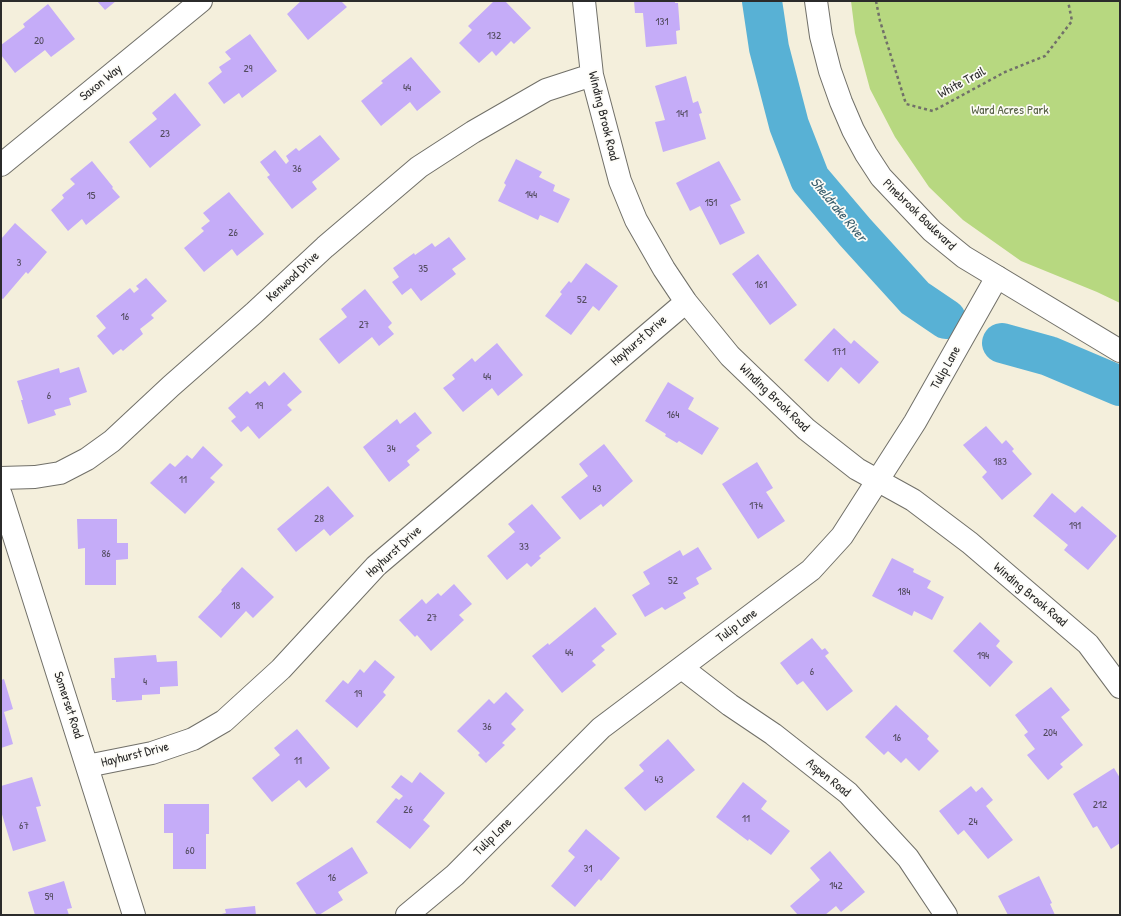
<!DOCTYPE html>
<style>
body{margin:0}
#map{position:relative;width:1121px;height:916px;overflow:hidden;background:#f4efdc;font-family:"Patrick Hand",sans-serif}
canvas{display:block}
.frame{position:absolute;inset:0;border:2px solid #2b2b2b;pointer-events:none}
</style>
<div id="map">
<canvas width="1121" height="916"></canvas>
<div class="frame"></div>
</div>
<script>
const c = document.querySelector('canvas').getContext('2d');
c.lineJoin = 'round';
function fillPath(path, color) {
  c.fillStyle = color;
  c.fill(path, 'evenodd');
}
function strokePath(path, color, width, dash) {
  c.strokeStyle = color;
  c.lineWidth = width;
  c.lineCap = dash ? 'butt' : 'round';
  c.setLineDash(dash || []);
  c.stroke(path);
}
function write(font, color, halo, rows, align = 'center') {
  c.font = font + ' "Patrick Hand",sans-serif';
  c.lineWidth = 3.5;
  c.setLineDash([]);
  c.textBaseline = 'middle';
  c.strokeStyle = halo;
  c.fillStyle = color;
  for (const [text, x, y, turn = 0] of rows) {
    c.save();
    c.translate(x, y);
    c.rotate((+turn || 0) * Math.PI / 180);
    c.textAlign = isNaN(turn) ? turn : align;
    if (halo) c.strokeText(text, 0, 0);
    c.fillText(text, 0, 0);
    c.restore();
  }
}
fillPath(new Path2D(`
 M851 1H1120V303L1097 292 1021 261 963 220 929 187 895 137 870 89 855 33Z`), '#b7d880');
strokePath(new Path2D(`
 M762 1 769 48 789 125 810 179 855 232 915 298 946 319
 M1002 343 1049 356 1120 386`), '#58b1d5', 40);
fillPath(new Path2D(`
 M97 1H116L105 10Z
 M301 1H341L347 7 308 40 287 14Z
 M494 1H505L531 28 514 44 511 41 496 56 492 51 479 63 459 43 472 30 468 26Z
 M634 1H675V3H678L680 30 676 31 677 44 646 47 643 13H635Z
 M48 4 75 39 51 57 45 50 15 73 1 55V45L25 27 23 24Z
 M250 34 277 71 242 98 239 93 224 104 208 83 222 72 219 67 231 59 225 52Z
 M411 57 441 92 417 111 410 102 381 126 361 101 383 83 381 81Z
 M686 76 693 103 698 101 702 113 699 114 706 139 663 152 655 122 665 120 655 86Z
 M175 93 201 125 150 168 129 142 157 119 152 113Z
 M320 135 340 159 312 182 317 189 292 209 267 177 270 175 260 162 275 150 286 164 289 161 286 156 296 148 299 151Z
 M516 159 542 172 539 177 555 185 553 191 570 199 558 223 540 215 538 220 498 201 506 185 504 183Z
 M92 161 113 187 112 188 120 197 86 225 82 219 68 231 51 210 64 198 62 195 75 184 70 179Z
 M719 161 741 200 730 205 745 233 720 245 700 206 690 211 676 183Z
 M229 192 264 234 237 256 232 249 204 272 184 248 204 231 201 228 210 221 203 213Z
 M15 223 47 252 28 274 26 272 3 299 1 298V253L2 251 1 250V239Z
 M449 237 466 259 452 269 456 274 421 301 411 288 402 295 392 282 399 277 393 268 414 253 415 255 432 243 435 247Z
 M758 254 797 305 770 325 732 274Z
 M586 263 618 286 599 311 593 306 571 335 545 316 562 294 560 292 569 281 571 283Z
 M146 278 167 301 151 315 154 318 140 329 143 334 123 351 121 349 113 355 97 336 106 328 96 316 130 288 134 293 139 289 136 286Z
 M365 289 392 323 388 327 394 334 379 346 372 337 339 364 319 339 347 317 341 309Z
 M834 328 851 344 854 340 879 362 859 384 841 367 828 382 804 360Z
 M497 343 523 375 498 396 492 388 463 412 443 388 455 379 452 375 472 358 475 362Z
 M79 367 87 392 69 398 71 405 54 410 56 415 28 424 21 400H23L17 381 59 368 60 373Z
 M284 372 302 392 287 405 292 410 259 439 248 426 241 432 231 421 236 417 228 408 247 391 250 394 265 381 269 386Z
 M668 382 694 398 688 409 719 428 702 455 679 441 677 443 665 436 666 434 645 421Z
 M415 412 432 433 416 446 420 450 407 461 410 465 389 482 363 447 397 419 400 424Z
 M986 426 1002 444 1006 440 1014 449 1012 451 1032 474 1002 500 982 477 987 472 963 445Z
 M604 444 633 481 603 507 601 504 580 520 561 497 588 476 579 464Z
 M203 446 223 465 210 478 215 482 185 514 150 483 170 463 175 467 187 455 192 459Z
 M757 462 773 488 766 492 785 521 758 539 722 484Z
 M328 486 354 516 330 536 324 529 296 552 277 529Z
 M1052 493 1075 513 1082 506 1117 536 1088 570 1064 550 1068 545 1033 516Z
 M532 504 561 538 539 556 541 558 531 567 527 563 507 580 487 556 515 532 508 524Z
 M77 519H117V543H128V559L116 560V585H85V548L78 549Z
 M698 547 712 569 696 578 699 584 683 593 686 598 665 610 662 607 645 617 632 595 650 584 643 572 680 550 683 556Z
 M892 558 914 569 913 572 931 581 927 588 944 597 932 620 914 611 912 616 872 596Z
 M242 567 274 597 253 618 246 611 221 638 198 617 222 591 221 590Z
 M454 584 472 604 459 615 464 620 431 651 417 635 415 637 399 620 422 599 426 604 438 593 441 596Z
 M595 607 617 634 601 646 605 650 592 661 596 665 562 693 532 656 548 643 549 645Z
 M980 622 1000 641 996 646 1013 662 990 687 953 651Z
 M812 638 822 650 825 648 829 653 825 656 853 691 827 711 803 681 797 685 780 663Z
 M156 655 157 662 177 661 178 686 160 687V694L142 695V700L116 702V700H112L111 678H115L114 658Z
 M375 660 395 677 383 692 386 695 357 728 325 701 343 680 348 684 360 669 364 673Z
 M4 679 13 709 4 712 13 744 1 748V680Z
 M1051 687 1070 710 1061 717 1083 745 1060 764 1063 767 1048 780 1027 755 1035 749 1024 735 1028 732 1015 715Z
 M506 692 524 710 511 724 516 729 502 743 505 745 486 763 478 755 480 753 457 731 489 699 494 704Z
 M896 705 929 736 927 739 939 751 919 771 906 758 901 763 888 751 884 755 865 737Z
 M297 729 330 768 306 788 299 780 272 802 252 778 280 755 274 748Z
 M668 739 695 770 645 811 624 788 644 771 639 765Z
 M1114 768 1120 778V843L1111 849 1097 826 1093 828 1073 794Z
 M420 772 445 793 423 820 430 826 410 849 376 822 396 798 399 800 403 796 391 787 401 775 412 783Z
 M32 777 41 806 36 807 46 841 13 851 1 811V786Z
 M743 782 767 801 761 809 790 831 771 855 749 839 748 841 716 817Z
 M971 786 976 792 982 787 993 800 986 806 1013 840 988 859 964 830 958 835 939 811Z
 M164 804H209V834H206V869H173V833H164Z
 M586 829 620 858 601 881 599 879 575 907 551 886 575 857 568 851Z
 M352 847 368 873 338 892 343 900 319 915H317L296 883Z
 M830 851 865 892 841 912 836 906 825 915H798L790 906 820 880 810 868Z
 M1039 876 1052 903 1050 904 1055 915H1008L998 896Z
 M64 881 72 908 67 909 69 915H35L28 892Z
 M255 906 256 915H217L226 913 225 909Z`), '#c5acf8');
const minor = new Path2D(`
 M584 1 592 75 620 181 636 220 664 269 686 302 730 356 806 429 857 469 913 500 970 543 1088 644 1120 687
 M1 165 201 1
 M1 478 35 477 60 473 87 459 112 441 171 386 254 313 325 247 419 167 473 132 546 90 592 75
 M1 495 134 915
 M682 668 730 705 773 734 848 793 908 858 946 915
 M87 766 152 753 193 739 224 721 281 669 376 566 686 302
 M407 915 455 875 601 728 811 570 842 536 915 422 997 277`);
const tertiary = new Path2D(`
 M816 1 821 36 830 71 841 102 853 130 866 154 881 177 932 231 964 257 1120 351`);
strokePath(minor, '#717069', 24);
strokePath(tertiary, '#717069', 24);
strokePath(new Path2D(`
 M876 1 880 21 906 104 933 111 1005 72 1045 56 1072 21 1068 1`), '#717069', 2.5, [3, 3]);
strokePath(minor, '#fff', 22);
strokePath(tertiary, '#fff', 22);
write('11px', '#524b5e', null, [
 ["131",662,22],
 ["132",494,36],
 ["20",39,41],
 ["29",248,69],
 ["44",407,88],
 ["141",682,114],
 ["23",165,134],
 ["36",297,169],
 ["144",531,195],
 ["15",91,196],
 ["151",711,203],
 ["26",233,233],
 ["3",19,263],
 ["35",423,269],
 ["161",761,285],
 ["52",582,300],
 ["16",125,317],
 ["27",364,325],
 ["171",839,352],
 ["44",487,377],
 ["6",49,396],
 ["19",259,406],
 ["164",673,415],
 ["34",391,449],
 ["183",1000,462],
 ["11",183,480],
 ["43",597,489],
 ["174",756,506],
 ["28",319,519],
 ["191",1075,526],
 ["33",524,547],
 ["86",106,554],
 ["52",673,581],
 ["184",904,592],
 ["18",236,606],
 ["27",432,618],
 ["44",569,653],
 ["194",983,656],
 ["6",812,672],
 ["4",145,682],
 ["19",358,694],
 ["36",487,727],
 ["204",1050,733],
 ["16",897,738],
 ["11",298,761],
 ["43",659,780],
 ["212",1100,805],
 ["26",408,810],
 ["11",746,819],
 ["24",973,822],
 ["67",24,826],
 ["60",190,851],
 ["31",588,869],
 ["16",332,878],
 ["142",836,886],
 ["59",49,897]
]);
write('13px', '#2b2b2b', '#fdfcf7', [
 ["Saxon Way",101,83,-39],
 ["White Trail",962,83,-28],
 ["Winding Brook Road",603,116,76],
 ["Pinebrook Boulevard",919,215,44],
 ["Kenwood Drive",293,277,-43],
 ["Hayhurst Drive",639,341,-41],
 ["Tulip Lane",946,368,-61],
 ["Winding Brook Road",774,398,44],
 ["Hayhurst Drive",394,552,-42],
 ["Winding Brook Road",1030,595,40],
 ["Tulip Lane",737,626,-37],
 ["Somerset Road",68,705,72],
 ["Hayhurst Drive",135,755,-14],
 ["Aspen Road",828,778,39],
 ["Tulip Lane",493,837,-45]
]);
write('13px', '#555f44', '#fdfcf7', [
 ["Ward Acres Park",1010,111]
]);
write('italic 14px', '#3d616f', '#fdfcf7', [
 ["Sheldrake River",838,210,50]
]);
</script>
